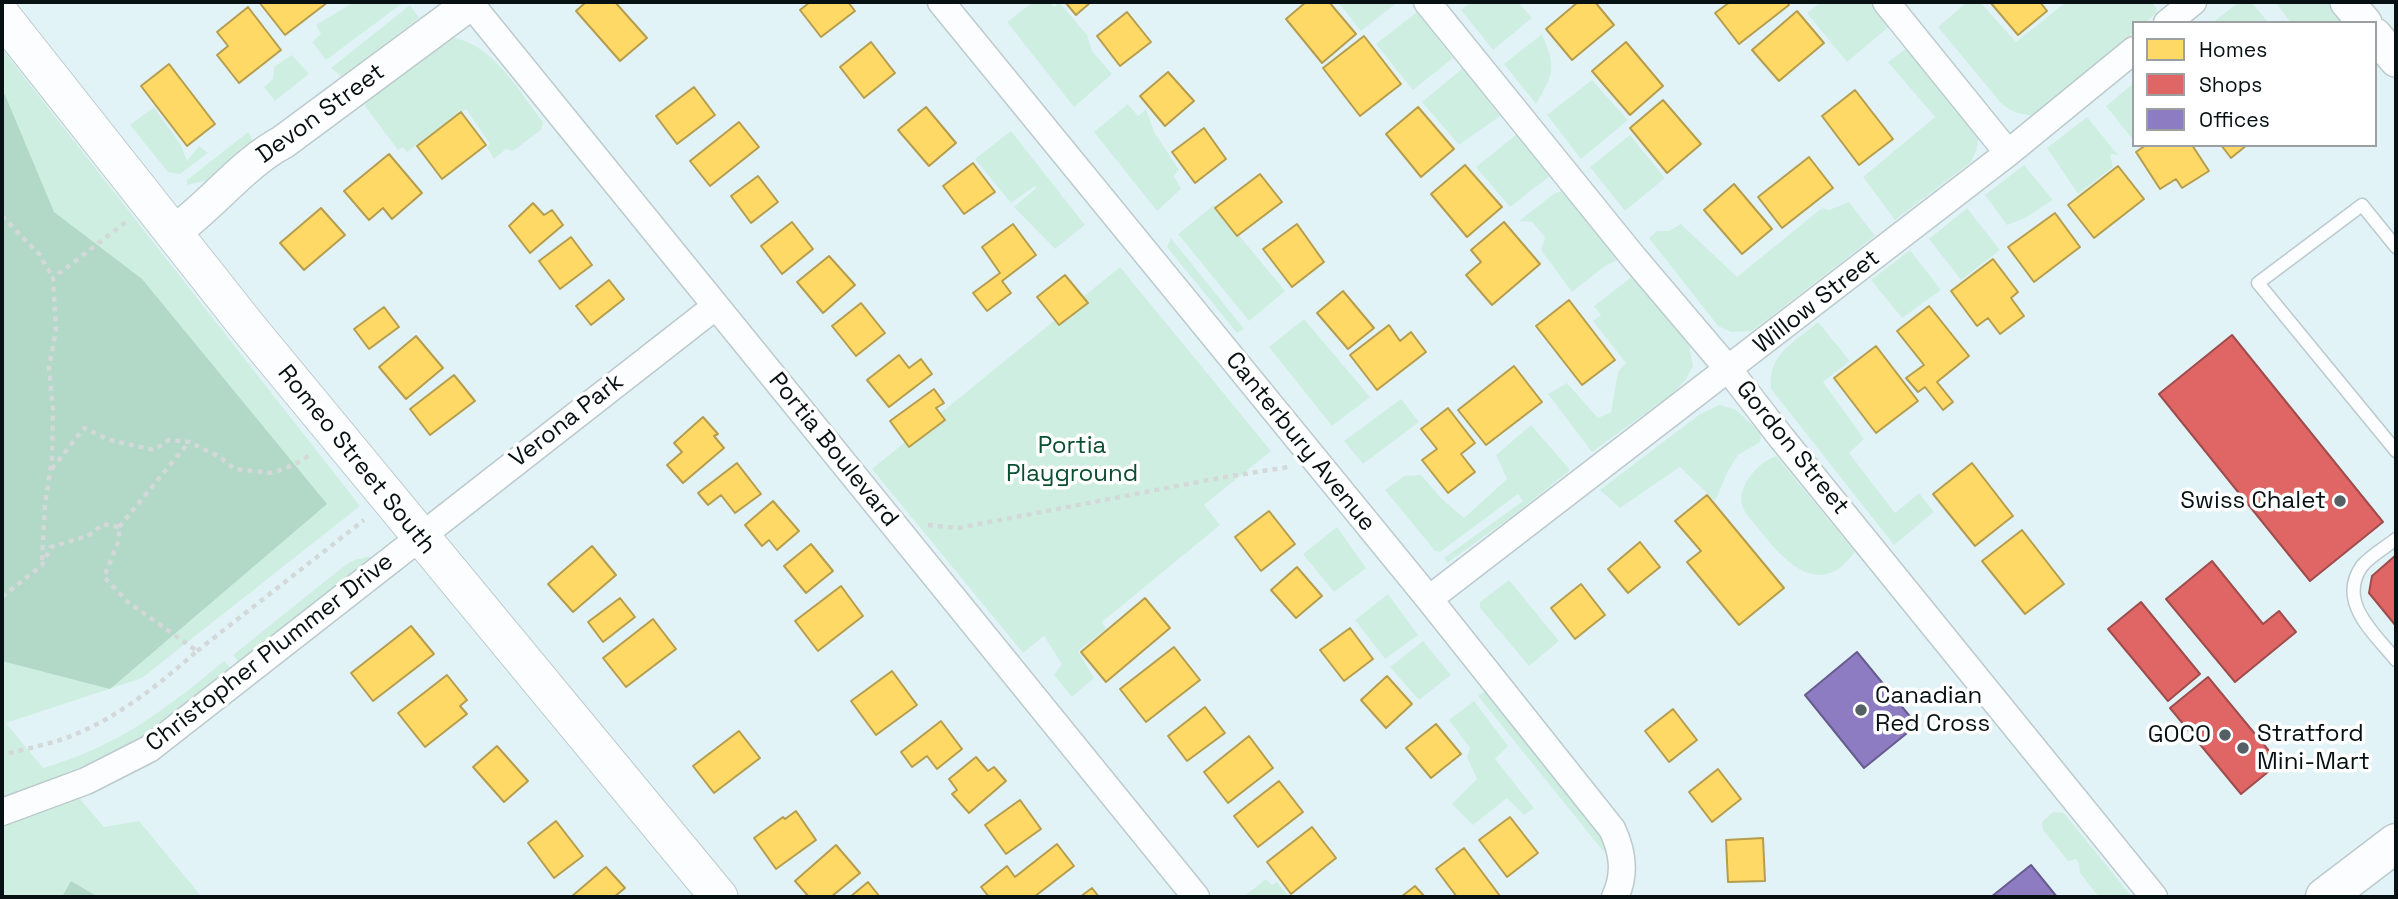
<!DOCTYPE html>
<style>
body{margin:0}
#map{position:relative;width:2398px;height:899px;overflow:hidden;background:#e2f3f7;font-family:"Space Grotesk",sans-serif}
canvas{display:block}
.frame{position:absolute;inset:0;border:4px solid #071114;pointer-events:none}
.legend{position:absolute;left:2132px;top:21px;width:245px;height:126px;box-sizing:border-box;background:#fff;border:2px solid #9ca0a1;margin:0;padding:9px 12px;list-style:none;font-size:21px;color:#071114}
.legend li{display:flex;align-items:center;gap:14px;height:35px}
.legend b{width:35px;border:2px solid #9ca0a1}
</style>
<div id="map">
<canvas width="2398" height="899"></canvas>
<div class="frame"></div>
<ul class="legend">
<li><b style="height:19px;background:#ffd966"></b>Homes</li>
<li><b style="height:19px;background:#e06666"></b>Shops</li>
<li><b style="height:19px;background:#8e7cc3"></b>Offices</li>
</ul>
</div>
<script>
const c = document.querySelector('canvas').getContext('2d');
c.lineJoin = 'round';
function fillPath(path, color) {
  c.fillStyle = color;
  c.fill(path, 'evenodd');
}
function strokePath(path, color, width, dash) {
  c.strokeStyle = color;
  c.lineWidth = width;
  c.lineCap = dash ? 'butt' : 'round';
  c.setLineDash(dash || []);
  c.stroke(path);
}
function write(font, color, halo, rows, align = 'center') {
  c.font = font + ' "Space Grotesk",sans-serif';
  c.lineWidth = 7;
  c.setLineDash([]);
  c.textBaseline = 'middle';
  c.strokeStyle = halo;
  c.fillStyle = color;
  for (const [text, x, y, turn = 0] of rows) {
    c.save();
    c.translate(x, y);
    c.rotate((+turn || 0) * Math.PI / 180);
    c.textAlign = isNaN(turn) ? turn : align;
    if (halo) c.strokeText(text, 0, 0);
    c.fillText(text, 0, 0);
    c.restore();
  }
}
fillPath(new Path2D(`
 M354 2H404L326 60 312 42 321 34 316 25Z
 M1033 2H1050L1054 7 1059 2 1087 35 1092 51 1112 74 1074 107 1007 22Z
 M1338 2H1398L1361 31Z
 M1471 2H1518L1532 18 1493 50 1461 10Z
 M1821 2H1872L1891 25 1847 62 1807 13Z
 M1967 2H1980L2016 42 2066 2H2152L2157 9 2156 13 2145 23H2134V32L2036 115C2020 115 2012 113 2000 102L1938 27Z
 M2239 2H2251L2269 23H2212Z
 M2275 2H2338L2355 23H2291Z
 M410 5 419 18 342 77 331 68Z
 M1417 12 1453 58 1413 90 1376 44Z
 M1542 34C1556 69 1555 72 1536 104L1504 64Z
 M454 38C494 45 520 93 543 122L541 130 513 151 506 149 494 159 487 147 490 144 466 109 407 152 403 147 398 150 365 106V103L446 40Z
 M1911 45 1979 134 1977 149 1971 162 1895 220 1863 177 1935 117 1888 62Z
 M2 49 360 506 142 678 6 723 43 768C118 746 165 710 224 661L235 673 69 800 80 799 104 827 139 821 202 897H2Z
 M292 55 309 74 275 101 264 87 273 79 274 67Z
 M1463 68 1500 116 1459 145 1422 102Z
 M1592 80 1628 120 1581 159 1547 115Z
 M2134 83V141L2106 106Z
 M1128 104 1138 116 1146 109 1154 132 1179 170 1174 176 1181 189 1157 211 1094 132Z
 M154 107 181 145 187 161 199 146 208 153 180 174 168 172 130 125Z
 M2087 117 2118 155 2110 154 2113 167 2078 194 2047 148Z
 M1011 131 1085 225 1055 249 1014 207 1036 188 1035 186 1011 203 975 159Z
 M248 132 255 144 208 180 187 185V180Z
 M1517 134 1551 175 1510 207 1476 167Z
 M1630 135 1665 178 1625 211 1590 167Z
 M2024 165 2053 200 2025 218 2007 225 1985 195Z
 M1566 190 1617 260 1605 266 1572 292 1541 250 1545 237 1532 222 1519 221 1555 193Z
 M1849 202 1875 236 1752 331 1731 332 1718 326 1649 238 1657 231H1669L1681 224 1737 277 1822 208 1829 210Z
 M1214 205 1285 291 1249 321 1178 234Z
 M1967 208 2000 250 1961 280 1929 239Z
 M1171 238 1244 329 1237 333 1167 247Z
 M1910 250 1941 290 1902 318 1871 280Z
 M1120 267 1271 451 1204 505 1220 525 1102 622 1106 629 1078 651 1094 678 1072 697 1054 675 1062 664 1044 636 1023 653 872 469Z
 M1633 276 1688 339 1693 366 1686 379 1672 394 1592 452 1548 394 1567 383 1598 418 1611 412 1618 372 1626 363 1593 321 1601 315 1594 306Z
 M1304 319 1370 397 1332 426 1269 347Z
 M1818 322 1850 361 1823 382 1864 439 1849 453 1895 513 1919 493 1934 512 1894 545 1771 389C1767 354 1794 343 1818 322Z
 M1401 399 1419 422 1363 464 1344 441Z
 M1719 405 1735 409 1761 433 1760 442 1738 455 1728 471 1715 501 1680 467 1620 508 1600 490 1700 414Z
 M1531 425 1570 470 1514 515 1447 563 1444 558 1523 501 1518 494 1440 552 1435 551 1385 490 1404 476 1421 475 1441 498 1464 518 1507 479 1496 455Z
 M1776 456 1855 552C1848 560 1841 570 1830 573 1801 584 1772 546 1757 527 1753 522 1747 516 1744 510 1733 489 1758 462 1776 456Z
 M1337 527 1366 568 1334 592 1303 554Z
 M367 557H379L242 667 233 655 344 566 354 560Z
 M1509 580 1559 641 1529 666 1480 608V602Z
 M1388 594 1418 635 1385 659 1355 620Z
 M1423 641 1451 675 1419 700 1390 667Z
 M1485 691 1605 839 1608 848 1603 851 1478 696Z
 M1474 701 1508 746 1495 759 1534 808 1524 815 1507 798 1473 825 1452 804 1477 779 1467 757 1470 748 1449 720Z
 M2053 812 2064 813 2132 897H2099L2080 873 2079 863 2076 859 2068 861 2043 830 2042 822Z
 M1266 879 1272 885 1277 882 1289 897H1243Z`), '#cfeee2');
fillPath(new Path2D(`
 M2 91 5 95 54 212 142 279 327 504 110 689 2 661Z
 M71 881 98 897H62Z`), '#b2d8c8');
const homes = new Path2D(`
 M259 2H328L285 35Z
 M586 2H615L647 38 620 61 576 11Z
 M810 2H848L855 11 821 37 800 10Z
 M1065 2H1091L1076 15Z
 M1306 2H1329L1356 34 1322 63 1286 19Z
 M1578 2H1595L1614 25 1572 60 1546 29Z
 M1730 2H1787L1789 5 1739 44 1715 13Z
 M1990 2H2040L2047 11 2018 35Z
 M248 7 281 50 239 83 217 55 228 46 217 32Z
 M1797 11 1824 43 1779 81 1752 50Z
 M1127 12 1151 42 1120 66 1097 36Z
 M1364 36 1401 84 1360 116 1323 68Z
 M871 42 895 73 864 98 840 67Z
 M1626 42 1663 86 1630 115 1592 71Z
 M169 64 215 124 187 146 141 86Z
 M1168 72 1194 101 1165 126 1140 96Z
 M694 87 715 115 677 144 656 116Z
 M1855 90 1893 139 1859 165 1822 116Z
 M1663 100 1701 144 1667 173 1630 128Z
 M926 107 956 143 929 166 898 130Z
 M1418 107 1454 149 1421 177 1386 134Z
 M461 112 486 145 442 179 417 146Z
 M739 122 759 147 710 186 690 161Z
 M1204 128 1226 159 1195 183 1172 152Z
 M2146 145H2192L2209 171 2182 188 2176 179 2160 189 2136 152Z
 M2221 145H2247L2231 158Z
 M389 154 422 193 392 219 383 208 369 220 344 191Z
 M1809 157 1833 188 1782 228 1758 197Z
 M973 163 995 192 964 214 943 186Z
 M1465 165 1502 207 1467 237 1431 194Z
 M2118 166 2144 199 2094 238 2068 205Z
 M1260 174 1282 202 1237 236 1215 208Z
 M758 176 778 202 751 223 731 196Z
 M1734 184 1772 229 1742 254 1704 210Z
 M533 203 544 215 552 210 563 225 530 253 509 226Z
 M321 208 345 235 304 270 280 243Z
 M2055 213 2080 247 2034 282 2008 247Z
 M792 222 813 249 782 274 761 246Z
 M1504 222 1540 264 1492 305 1466 275 1481 262 1471 250Z
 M1013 224 1036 255 1002 281 1011 293 987 311 973 293 1000 273 982 247Z
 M1297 224 1324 262 1292 287 1263 249Z
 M571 237 592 265 560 289 539 261Z
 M829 256 855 285 823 313 797 282Z
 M1993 259 2018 292 2011 298 2024 316 2000 334 1988 318 1977 326 1951 291Z
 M1065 275 1088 303 1059 325 1037 297Z
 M609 280 624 299 591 325 576 306Z
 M1343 291 1374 328 1348 349 1317 313Z
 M1569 300 1615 360 1582 385 1536 326Z
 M861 303 885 333 856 356 832 326Z
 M1929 306 1969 356 1937 382 1953 402 1943 410 1925 387 1918 392 1906 378 1924 365 1897 331Z
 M384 307 399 327 369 349 354 329Z
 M1389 325 1400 341 1411 332 1426 352 1377 390 1350 355Z
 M416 336 443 368 406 399 379 367Z
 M1876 346 1918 401 1876 433 1834 378Z
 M899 355 909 368 921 359 932 374 889 407 867 380Z
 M1514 366 1542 402 1486 445 1458 410Z
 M454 375 475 401 430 435 410 409Z
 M934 389 944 403 936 408 945 420 909 447 890 421Z
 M1448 408 1475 443 1461 454 1475 472 1448 493 1422 460 1437 449 1421 429Z
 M703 417 718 434 714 436 724 448 683 483 667 465 682 452 674 443Z
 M737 463 761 494 735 513 721 495 708 505 698 493Z
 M1972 463 2013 516 1975 546 1933 494Z
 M1707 495 1784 588 1739 625 1687 562 1701 551 1675 521Z
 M773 501 799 531 777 550 769 540 762 546 745 525Z
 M1269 511 1295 544 1261 571 1235 537Z
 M2022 530 2064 584 2025 614 1982 561Z
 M1640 542 1660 567 1628 593 1608 569Z
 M811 544 833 571 806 593 784 566Z
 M592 546 616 575 573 612 548 584Z
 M1297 567 1322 596 1296 618 1271 590Z
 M1581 584 1605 615 1575 639 1551 608Z
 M841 586 863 616 818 651 795 621Z
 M620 598 635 617 603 642 588 622Z
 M1145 598 1170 628 1106 682 1081 652Z
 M653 619 676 649 626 687 603 658Z
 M411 626 434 654 373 701 351 673Z
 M1350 628 1373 659 1344 681 1320 650Z
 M1174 647 1200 680 1146 722 1120 689Z
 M892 671 917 705 876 735 851 701Z
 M447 675 467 700 460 706 467 714 425 747 398 713Z
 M1387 676 1412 704 1386 728 1361 700Z
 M1205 707 1225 733 1187 761 1168 736Z
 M1673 709 1697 740 1669 762 1645 731Z
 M941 721 962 749 937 769 927 756 912 767 901 752Z
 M1436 724 1461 754 1431 778 1406 748Z
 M739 731 760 758 714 793 693 766Z
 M1249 736 1273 768 1228 803 1204 772Z
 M497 746 528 781 504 802 473 767Z
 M976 757 988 771 994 767 1006 781 969 813 952 794 957 790 949 779Z
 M1718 769 1741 799 1712 822 1689 792Z
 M1279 781 1303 812 1258 847 1234 816Z
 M1020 800 1041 829 1006 854 985 825Z
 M796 811 816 840 776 869 754 838 783 817 785 819Z
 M1510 817 1538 853 1507 877 1479 840Z
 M556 821 583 856 554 878 528 843Z
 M1312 827 1336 858 1291 894 1267 862Z
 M1763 838 1765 881 1728 882 1726 840Z
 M1057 844 1074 866 1034 897H989L981 887 1007 866 1015 877Z
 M836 845 860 873 831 897H809L795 881Z
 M1464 848 1500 896 1498 897H1457L1436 869Z
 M606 867 625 888 614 897H571Z
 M868 882 880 897H850Z
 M1415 886 1425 897H1401Z
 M1092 888 1099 897H1080Z`);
fillPath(homes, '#ffd966');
strokePath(homes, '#b59d4d', 2);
const shops = new Path2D(`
 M2232 335 2383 522 2310 581 2159 394Z
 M2396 555V626L2369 593 2372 576Z
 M2212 561 2263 624 2279 611 2296 632 2235 682 2166 599Z
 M2141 602 2200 674 2168 701 2108 629Z
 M2208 677 2279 763 2241 794 2170 708Z`);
fillPath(shops, '#e06666');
strokePath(shops, '#9f4c4d', 2);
const offices = new Path2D(`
 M1857 652 1917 725 1864 768 1805 695Z
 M2031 865 2057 897H1991Z`);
fillPath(offices, '#8e7cc3');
strokePath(offices, '#665c8e', 2);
const service = new Path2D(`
 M2396 247 2362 205 2258 283 2396 451
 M2396 539C2386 547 2370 556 2362 566 2336 602 2376 635 2396 660`);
const minor = new Path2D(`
 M941 2 1429 599 1612 829C1623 852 1626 874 1615 897
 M1427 2 1634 258 1729 370 1780 436 2154 897
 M1886 2 2008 153
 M470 3 1196 897
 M2167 23 2193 2
 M1429 599 2008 153 2134 50
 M2 812 86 781 149 749 716 306`);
const tertiary = new Path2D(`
 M2347 2 2365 23
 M2375 35 2396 60
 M174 232C212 205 242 164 283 142L472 2`);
const secondary = new Path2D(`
 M2 16 247 326 719 897`);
const primary = new Path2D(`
 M2325 897 2396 843`);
strokePath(service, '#bccacd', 15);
strokePath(minor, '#bccacd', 29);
strokePath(tertiary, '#bccacd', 36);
strokePath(secondary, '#bccacd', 39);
strokePath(primary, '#bccacd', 41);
strokePath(new Path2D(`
 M2 216 39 254 53 278
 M52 469 84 428 110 440 154 450 169 440 189 442 218 456 235 469 272 473 293 465 312 454
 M928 525 958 528 1219 478 1288 467
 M119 527 189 442
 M42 560 45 504 52 459 53 411 49 367 56 330 53 278 126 222
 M2 597 42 565 51 547 88 536 103 524 119 527V540L104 577 128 602 197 651C156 687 113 722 60 740 41 746 21 750 2 755
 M197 651 364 520`), '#d3d8d9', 4.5, [5, 5]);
strokePath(service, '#fbfdfe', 12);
strokePath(minor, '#fbfdfe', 26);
strokePath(tertiary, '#fbfdfe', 33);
strokePath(secondary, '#fbfdfe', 37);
strokePath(primary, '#fbfdfe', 38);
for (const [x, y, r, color] of [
 [2340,501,7,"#546063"],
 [1861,710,7,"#546063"],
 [2225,735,7,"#546063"],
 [2243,748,7,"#546063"]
]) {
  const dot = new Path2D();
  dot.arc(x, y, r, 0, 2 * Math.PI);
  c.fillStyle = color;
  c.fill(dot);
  strokePath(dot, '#fff', 2.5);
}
write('24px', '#071114', '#fff', [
 ["Devon Street",321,114,-36],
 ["Willow Street",1817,302,-38],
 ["Verona Park",567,421,-38],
 ["Canterbury Avenue",1300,442,51],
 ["Gordon Street",1792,448,51],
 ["Portia Boulevard",833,450,51],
 ["Romeo Street South",356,460,51],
 ["Christopher Plummer Drive",270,653,-38]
]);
write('24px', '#0b4f32', '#fff', [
 ["Portia",1072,446],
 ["Playground",1072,474]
]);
write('24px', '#071114', '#fff', [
 ["Swiss Chalet",2326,501],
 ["Canadian",1875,696,"left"],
 ["Red Cross",1875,724,"left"],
 ["Stratford",2257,734,"left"],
 ["Mini-Mart",2257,762,"left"],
 ["GOCO",2211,735]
], 'right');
</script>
